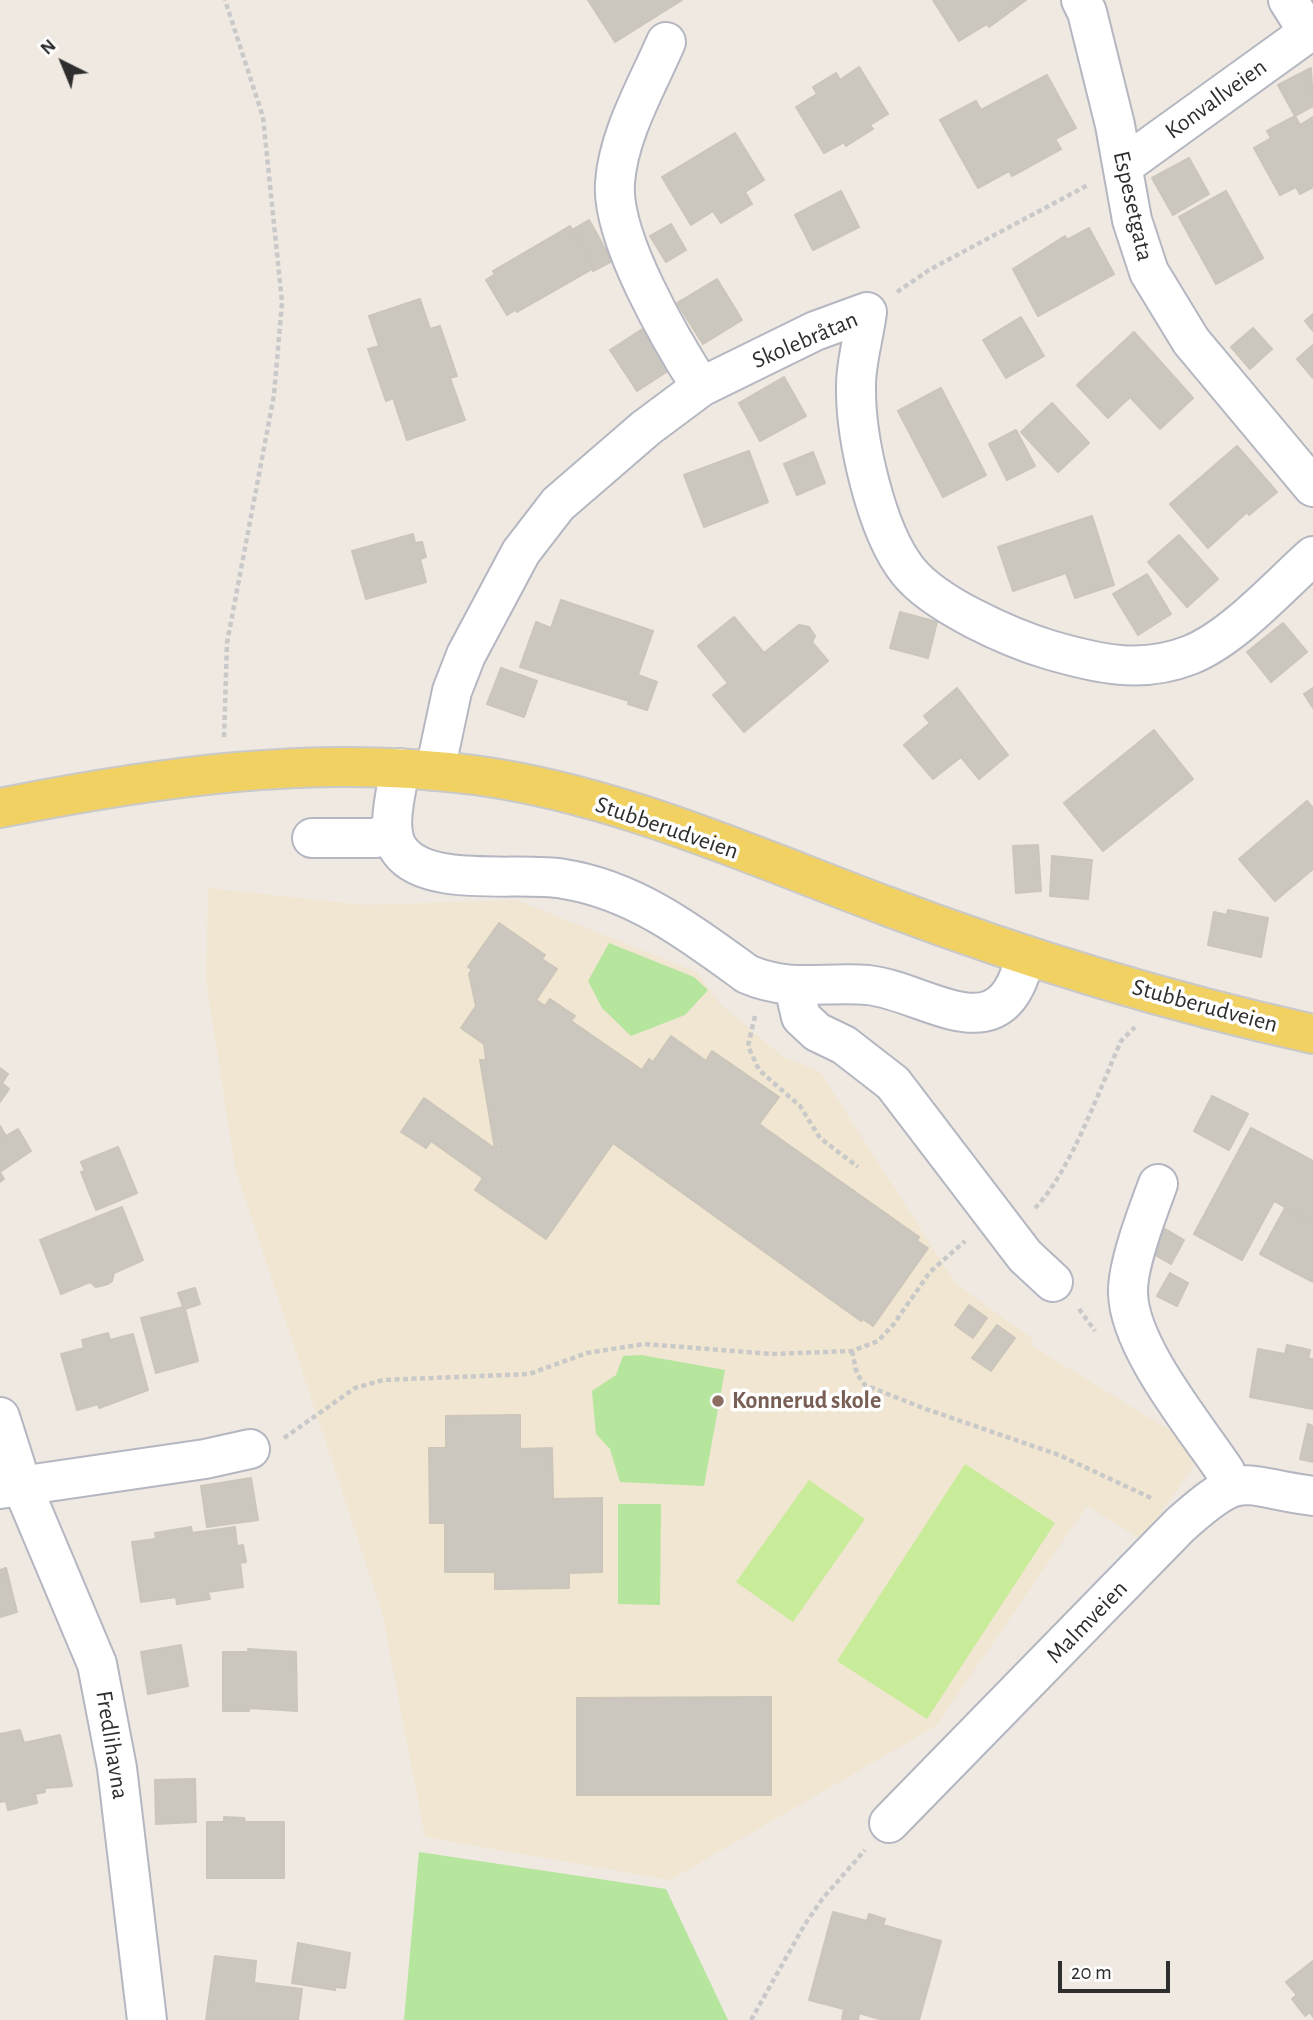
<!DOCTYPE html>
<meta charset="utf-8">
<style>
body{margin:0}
#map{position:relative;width:1313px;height:2020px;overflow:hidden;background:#efe9e1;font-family:"Alegreya Sans",sans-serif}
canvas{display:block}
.north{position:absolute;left:28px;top:28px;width:70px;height:70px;-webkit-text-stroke:5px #fff;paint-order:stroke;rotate:317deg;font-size:19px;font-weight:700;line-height:28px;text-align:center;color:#2e2e2e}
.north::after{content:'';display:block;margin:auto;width:24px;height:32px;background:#2e2e2e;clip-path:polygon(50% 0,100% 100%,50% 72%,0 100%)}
.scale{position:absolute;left:1058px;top:1961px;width:112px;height:32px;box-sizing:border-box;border:4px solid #2e2e2e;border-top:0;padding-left:9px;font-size:21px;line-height:24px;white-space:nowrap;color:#2e2e2e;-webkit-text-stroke:5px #fff;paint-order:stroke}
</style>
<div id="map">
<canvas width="1313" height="2020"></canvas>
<div class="north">N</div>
<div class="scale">20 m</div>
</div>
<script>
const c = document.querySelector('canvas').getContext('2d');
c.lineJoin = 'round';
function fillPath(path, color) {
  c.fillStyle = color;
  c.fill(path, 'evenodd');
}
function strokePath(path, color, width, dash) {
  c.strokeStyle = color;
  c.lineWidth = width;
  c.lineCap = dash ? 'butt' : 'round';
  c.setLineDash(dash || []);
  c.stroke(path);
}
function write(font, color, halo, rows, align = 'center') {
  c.font = font + ' "Alegreya Sans",sans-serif';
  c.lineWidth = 7;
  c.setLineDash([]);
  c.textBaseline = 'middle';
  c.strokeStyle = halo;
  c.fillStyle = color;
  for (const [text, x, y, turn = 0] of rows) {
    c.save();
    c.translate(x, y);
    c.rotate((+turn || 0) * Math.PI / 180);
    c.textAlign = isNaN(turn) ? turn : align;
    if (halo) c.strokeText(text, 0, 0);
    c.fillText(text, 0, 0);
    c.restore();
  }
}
fillPath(new Path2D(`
 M208 888 364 905 516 900 697 972 720 1004 782 1056 820 1072 956 1284 1033 1339 1032 1346 1204 1451 1142 1540 1087 1506 936 1726 670 1880 425 1837 382 1612 235 1168 206 980Z`), '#f0e6d1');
fillPath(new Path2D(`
 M609 943 694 977 708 990 685 1015 631 1036 602 1008 588 981Z
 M641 1355 725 1370 704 1486 620 1482 610 1449 596 1434 592 1391 616 1375 623 1356Z
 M618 1504H661L660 1605 618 1604Z
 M419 1852 666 1889 728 2020H404Z`), '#b6e59e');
fillPath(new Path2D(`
 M965 1464 1055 1523 927 1719 837 1661Z
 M809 1480 865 1519 793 1622 736 1582Z`), '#c9ec9a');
const building = new Path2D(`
 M588 0H682L615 42Z
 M933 0H1026L989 27 987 24 959 41Z
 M859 67 888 114 870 125 873 129 846 146 844 142 824 153 796 107 817 94 813 87 836 73 840 80Z
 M1311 68 1313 106 1295 116 1278 85Z
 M1047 75 1076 128 1055 139 1061 149 1012 176 1009 171 978 188 940 120 976 101 981 110Z
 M1295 116 1300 125 1313 117V187L1300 194 1296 187 1280 195 1254 148 1271 138 1267 131Z
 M735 133 764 180 745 192 752 204 721 223 713 211 691 225 662 177Z
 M1189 158 1209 194 1173 215 1152 178Z
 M841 191 859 227 813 250 795 215Z
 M1226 191 1263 258 1216 284 1179 217Z
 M589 220 612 261 593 271 594 268 572 230Z
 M671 224 686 250 666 262 650 236Z
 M570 226 594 268 517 312 515 310 507 315 486 280 495 274 493 271Z
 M1089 228 1114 274 1038 316 1013 269 1065 236 1067 240Z
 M717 279 742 320 703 344 677 303Z
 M420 299 430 329 440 326 457 376 450 378 465 420 407 440 393 398 386 401 368 349 379 346 369 316Z
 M1313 314V331L1305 321Z
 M1021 317 1044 356 1006 378 983 340Z
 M644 328 671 369 637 391 610 350Z
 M1253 328 1272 349 1250 369 1231 347Z
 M1134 332 1193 398 1160 429 1130 397 1108 418 1077 385Z
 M1313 345V378L1297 359Z
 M784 377 806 416 760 441 739 403Z
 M941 388 986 475 943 497 898 411Z
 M1052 403 1089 443 1058 472 1021 432Z
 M1016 430 1035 466 1007 480 989 444Z
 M1237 446 1277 492 1249 515 1247 512 1208 548 1170 504Z
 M749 451 768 502 704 527 684 475Z
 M813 452 825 483 797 495 784 464Z
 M1092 516 1114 585 1075 598 1066 573 1013 591 998 547Z
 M413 534 415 543 422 542 426 557 420 559 426 582 366 599 352 551Z
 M1179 535 1218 579 1187 607 1148 562Z
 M1147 574 1171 614 1138 635 1113 594Z
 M561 600 653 631 638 675 657 682 647 710 628 704 629 701 520 667 536 622 551 628Z
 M900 612 937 622 928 658 890 648Z
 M734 617 764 653 799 625 809 627 815 636 812 642 828 661 744 732 713 695 728 683 698 646Z
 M1283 623 1307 652 1271 682 1247 652Z
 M501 668 537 681 524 717 487 704Z
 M957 688 1008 755 979 779 961 757 933 779 904 745 930 723 924 716Z
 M1313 688V708L1304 694Z
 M1154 730 1193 779 1103 851 1064 803Z
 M1307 801 1313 808V869L1275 901 1239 859Z
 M1038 845 1041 891 1016 893 1013 846Z
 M1052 856 1092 860 1088 899 1050 896Z
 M1228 910 1268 918 1261 957 1208 945 1214 912 1227 915Z
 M499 923 545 955 542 959 557 969 536 1000 545 1006 550 999 575 1016 571 1021 642 1070 649 1059 653 1062 671 1036 706 1061 712 1051 779 1097 759 1124 919 1237 917 1241 928 1248 873 1326 863 1319 861 1321 613 1143 546 1239 475 1190 483 1178 431 1141 426 1148 401 1132 424 1098 501 1153V1152L500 1148 495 1149 480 1060H486L484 1044 461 1028 476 1006 469 974 472 969 468 967Z
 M0 1068 8 1074 2 1083 9 1089 0 1102Z
 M1212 1096 1248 1114 1229 1150 1194 1131Z
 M0 1126 6 1136 18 1129 31 1151 0 1172 4 1179 0 1182Z
 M1251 1128 1313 1161V1223L1274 1201 1242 1260 1194 1234Z
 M118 1147 137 1193 96 1210 81 1172 85 1171 81 1162Z
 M122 1207 143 1260 114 1273 112 1281 108 1284 96 1287 90 1282 61 1294 40 1240Z
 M1285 1208 1313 1223V1282L1260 1254Z
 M1160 1226 1184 1240 1171 1264 1146 1250Z
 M1170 1273 1188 1283 1177 1306 1157 1296Z
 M195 1288 200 1304 185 1309 198 1361 156 1373 141 1318 183 1307 178 1293Z
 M969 1305 987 1318 973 1338 955 1325Z
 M997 1325 1015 1338 991 1371 972 1358Z
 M108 1333 110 1340 133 1334 148 1390 99 1408V1404L77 1410 61 1354 84 1348 82 1340Z
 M1287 1345 1310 1350 1308 1359H1313V1409L1250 1397 1258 1349 1285 1354Z
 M520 1415V1449L552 1448 553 1499 602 1498V1572L569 1573V1588L495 1589V1572H445V1523H430L429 1448H446V1416Z
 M1308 1424 1313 1426V1462L1300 1459Z
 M251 1478 258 1520 207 1527 201 1486Z
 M191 1527 192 1533 235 1527 237 1546 243 1545 246 1562 240 1563 243 1587 208 1592 210 1599 177 1604 176 1597 141 1602 132 1542 156 1539 155 1533Z
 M6 1568 17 1612 0 1617V1570Z
 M181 1645 188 1686 148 1694 141 1652Z
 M248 1649 296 1652 297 1711 250 1708 249 1711H223V1652H248Z
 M771 1697V1795H577V1698Z
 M20 1730 24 1743 60 1735 72 1786 45 1788V1792L35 1794 37 1803 8 1810 6 1801 0 1802V1734Z
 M195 1779 196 1822 156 1824 155 1780Z
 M224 1817 244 1818 245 1822H284V1878H207V1822H224Z
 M833 1912 867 1921 869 1914 885 1919 883 1925 941 1941 919 2020H883L859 2013 858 2020H842L844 2009 809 2000Z
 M298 1943 350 1953 345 1988 335 1987V1990L292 1983Z
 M215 1956 256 1961 254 1983 302 1989 298 2020H206Z
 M1313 1961V2017L1310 2012 1305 2016 1292 1999 1297 1995 1286 1982Z`);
fillPath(building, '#cbc7bf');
strokePath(building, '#cbc5ba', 2);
const minor = new Path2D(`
 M1081 0 1087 12 1115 125 1132 220 1149 272 1191 341 1313 487
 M1288 0 1308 32
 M666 42C647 86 618 135 615 183 611 238 671 340 701 387
 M1123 166 1313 29
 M400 768C397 791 384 830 400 851 428 889 520 871 564 879 634 890 691 933 747 974 791 993 824 981 868 985 929 992 1003 1059 1025 956
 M435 771 452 691 466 655 521 552 558 504 646 428 701 387 815 331 867 312C864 336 856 362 856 385 855 437 876 531 908 571 935 605 1010 638 1050 650 1098 664 1142 674 1190 655 1233 638 1278 587 1313 556
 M312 838H376L392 830
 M794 987 801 1017 817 1032 844 1045 893 1083 1025 1256 1053 1282
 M1158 1184C1148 1211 1127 1265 1128 1293 1129 1347 1195 1426 1225 1471L1230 1487
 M0 1417 22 1486 97 1664 117 1768 147 2020
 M0 1489 205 1459 250 1449
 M889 1823 1180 1525C1244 1468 1237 1486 1313 1496`);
const major = new Path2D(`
 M0 808C156 777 315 754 474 775 617 794 755 857 889 907 1027 959 1169 1002 1313 1034`);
strokePath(minor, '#b4b7c1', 42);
strokePath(major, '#c9c9c9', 42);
strokePath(new Path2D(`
 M897 292 929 270 1088 185
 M224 737 227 643 274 395 282 302 263 117 225 0
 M755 1016 748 1046 759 1070 800 1106 820 1138 858 1167
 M1035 1208C1070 1173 1100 1088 1121 1041L1135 1027
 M1079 1309 1095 1331
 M852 1351 857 1374 865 1385 923 1408 1059 1455 1151 1498
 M284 1438 355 1388 383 1380 529 1374 587 1353 644 1344 772 1354 852 1351 878 1341 893 1325 930 1272 965 1241
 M751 2020 805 1924 823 1898 865 1850`), '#c9c9c9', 4.5, [5, 3.5]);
strokePath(minor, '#fff', 38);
strokePath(major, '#f2d163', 38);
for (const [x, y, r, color] of [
 [718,1401,7,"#8d6e63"]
]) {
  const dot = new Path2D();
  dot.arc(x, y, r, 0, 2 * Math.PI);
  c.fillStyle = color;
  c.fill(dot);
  strokePath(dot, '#fff', 2.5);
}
write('24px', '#2e2e2e', '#fff', [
 ["Konvallveien",1216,99,-36],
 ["Espesetgata",1133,206,77],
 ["Skolebråtan",805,340,-23],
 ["Stubberudveien",667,828,19],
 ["Stubberudveien",1205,1006,15],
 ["Malmveien",1087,1622,-46],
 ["Fredlihavna",112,1745,81]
]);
write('bold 24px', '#785e54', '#fff', [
 ["Konnerud skole",732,1401]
], 'left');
</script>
